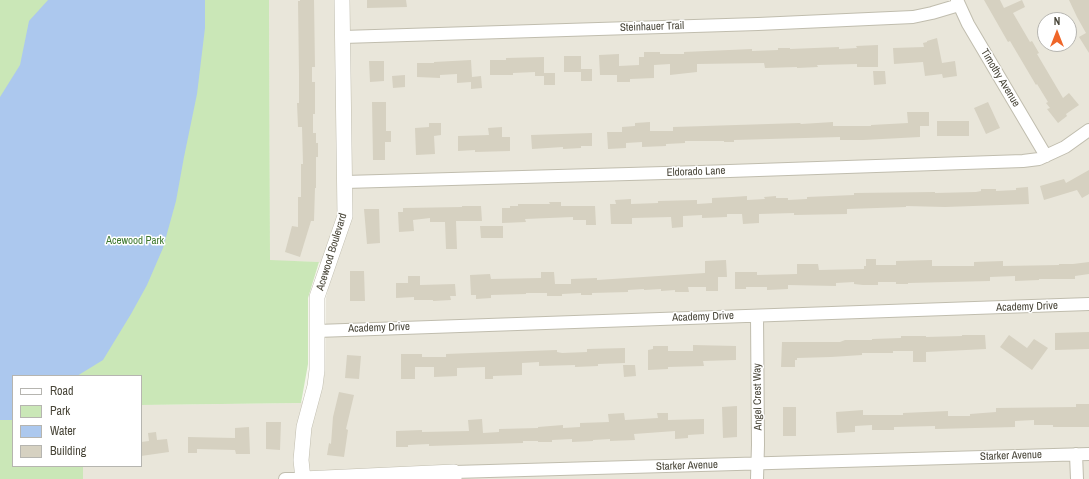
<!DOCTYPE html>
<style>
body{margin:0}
#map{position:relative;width:1089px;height:479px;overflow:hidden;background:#f5f4ec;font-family:"Archivo Narrow",sans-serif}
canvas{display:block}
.legend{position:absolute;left:12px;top:375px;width:130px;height:92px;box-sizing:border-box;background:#fff;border:1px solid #b6b5b0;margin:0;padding:5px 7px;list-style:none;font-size:12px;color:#494639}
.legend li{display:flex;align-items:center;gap:8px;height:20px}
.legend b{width:20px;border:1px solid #b6b5b0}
.north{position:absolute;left:1037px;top:12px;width:40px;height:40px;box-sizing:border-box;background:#fff;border:1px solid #b6b5b0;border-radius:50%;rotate:0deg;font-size:11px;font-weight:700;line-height:16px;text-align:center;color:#494639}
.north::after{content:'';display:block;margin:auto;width:14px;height:18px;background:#ef6629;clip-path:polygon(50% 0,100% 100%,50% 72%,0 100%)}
</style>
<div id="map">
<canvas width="1089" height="479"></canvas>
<ul class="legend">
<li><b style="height:5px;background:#fff"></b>Road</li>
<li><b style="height:11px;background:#cae7b7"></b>Park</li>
<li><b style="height:11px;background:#acc8ee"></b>Water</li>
<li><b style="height:11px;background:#d6d1c1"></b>Building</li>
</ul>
<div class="north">N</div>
</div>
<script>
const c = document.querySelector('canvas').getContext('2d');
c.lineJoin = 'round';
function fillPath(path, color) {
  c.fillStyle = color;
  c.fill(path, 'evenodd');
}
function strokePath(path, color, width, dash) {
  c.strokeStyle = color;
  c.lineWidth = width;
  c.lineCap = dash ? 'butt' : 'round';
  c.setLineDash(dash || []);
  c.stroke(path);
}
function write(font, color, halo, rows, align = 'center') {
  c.font = font + ' "Archivo Narrow",sans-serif';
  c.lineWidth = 3;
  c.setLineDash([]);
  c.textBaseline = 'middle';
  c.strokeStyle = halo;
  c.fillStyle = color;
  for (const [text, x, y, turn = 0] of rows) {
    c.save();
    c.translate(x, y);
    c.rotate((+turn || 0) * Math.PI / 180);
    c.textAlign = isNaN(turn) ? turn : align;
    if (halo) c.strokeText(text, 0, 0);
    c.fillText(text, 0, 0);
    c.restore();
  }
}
fillPath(new Path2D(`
 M269 0H1089V479H83V466H141V405L301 403 325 374 326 298 331 276 319 262 270 261ZM1045 20H1069V44H1045Z`), '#e9e6da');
fillPath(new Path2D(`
 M0 0H269L270 260 319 262 308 298V364L301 403 141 405V376H13V466H83V479H0Z`), '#cae7b7');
fillPath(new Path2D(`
 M48 0H205V28L197 94 184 157 176 201 163 248 147 285 131 314 103 360 77 376H13V420H0V97L20 65 29 21Z`), '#acc8ee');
fillPath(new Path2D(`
 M300 0H314L315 67H312V82H315V114H313V133H316V143H318V157H316V188H315L314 221H311L300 257 285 252 292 226 298 227V197H301V164H303L302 127H298L297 103H299V74L298 1H300Z
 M367 0H406L407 7 367 8Z
 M984 0H1000L1004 8 1022 0 1025 7 1013 13 1030 42 1032 41 1039 53 1037 54 1063 98 1069 93 1079 105 1066 114 1067 116 1058 123 1047 109 1050 108 1046 103 1048 102 1037 84 1036 85 1010 41 1008 42Z
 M1069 0H1089V53L1079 37 1086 33 1077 17Z
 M937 38 942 63 955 61 957 76 943 78 942 74 925 76 923 62 894 64 893 48 924 47 923 43 927 42V41Z
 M878 45V67H857V64L817 65 818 67 797 68V67L765 68 764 63 697 64V72L670 75V64L654 65V78L630 79V82H617V75H600L599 55 619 54V66L639 65V57H644V52H660V54H684V52L752 49V51L778 50V48H790V49L839 47V49L857 48 856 46Z
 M564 56H581V72H564Z
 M544 57V73H555V85H544V76H535V72L513 73V75H490V60H506V58Z
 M471 60 472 77 481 76 482 88 471 89V82L457 83V74L440 75V78L417 77V63H434V62Z
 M369 61H384V81L370 82Z
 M581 69H592V81H581Z
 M873 71H885L886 84 874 85Z
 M405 75V87L393 88 392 76Z
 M372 102H386V131H391V142H385V160H373Z
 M988 102 1000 128 986 134 974 108Z
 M907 112H929V126H920V137L863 140H840V137L734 140V142H724V141H685V143L666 144V146L642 147V142L626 143V148L608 149 607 132H622V127L635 126V123L650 122V131H673V127L800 123 801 124 833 122V126H871V125L908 123Z
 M937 121H969V136H937Z
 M429 123H441V135L434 136 435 154 416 155 415 128 429 127Z
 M502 127V137H510V151L475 152V150L458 151V136L489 135 488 128Z
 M592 133V146H581V148L563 149V147L532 149 531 135Z
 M1089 170V194L1082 198 1077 190 1044 200 1040 186 1064 179 1066 183Z
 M1028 187 1029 204 945 207 906 206V207L847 209V214L794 215V213L759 214V223L743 224 742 214H727V217L702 218V215L683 216V227L672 228 671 217 632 218V224H611L610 204H616L615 200 631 199V204L658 203V201L697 200V204L712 203V198L732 197 747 196V200L765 199 764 197 776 196V198H788V200L807 199V197L854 195V193L935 192V193L976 192 981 191V189H996V191L1016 190V188Z
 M549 202H561V206H595L596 225H586V220H573V217L525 219 526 222 502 223V208H510V206H518V204H550Z
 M462 206H481L482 221H456L457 249H446L445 222H430V218L413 220 414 231 399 232 398 212H403V208L462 207Z
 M364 209H379L380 243 367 244Z
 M480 226H503V238H481Z
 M866 259H876V265H896V261L932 260V266H974V262L1003 261V266L1059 265V264H1073L1089 262V274L1075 276V279H1039V280L1015 281V276L990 277V281L908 283V284H896V282H878V285H863L854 284V282L836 283V286L788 285V289L767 290V287H746V289H735V272H757V275L797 274V264H818L819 270 864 269V266H866Z
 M726 260 727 277H718V291H706V287H688L689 292H675V290L661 291V289L644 290V289L628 290V292L592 293V295H581V293L562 294V296H547V293H526V294L491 295V298L476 299V295H471L470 275 490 274 491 279 541 278V272H554L555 284H571V279L597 278V280L705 273V261Z
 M350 271H364L365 301H350Z
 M408 276H420V285L455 284 456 296H450L451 300 433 301V300H414V297L396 298V283H408Z
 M1089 332V349L1055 350V333Z
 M962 335H985L986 349 926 352V362H913V351H893V353H862V355L831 357 797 358V360H795V367H781L782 342H840L845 340H872V339L901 338V336H926V337L962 336Z
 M1009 335 1027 348 1034 339 1048 348 1032 370 1000 347Z
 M693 345 736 346V360L703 361 704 366 668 367V369L648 370V350L653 349V346H668V351H693Z
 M625 348V363L598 364V366L575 367V365L539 366V362L522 363V375L493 376V379H485V367L457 368V376L434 377V367H415V379H401V354H422V357H446V354L472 353 557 350V352L562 353 587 352V349Z
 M347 355 361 356 359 379 345 378Z
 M623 365H635L636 376 624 377Z
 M339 392 354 395 346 429 348 430 344 457 327 455 329 443 331 444 333 417Z
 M1076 404H1089V427H1053V425H1034V420L1015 421V427L935 429V426L894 427V430H872V425L855 426V432L837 433 836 412 863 410V415H903V413L948 411V416H970V414L996 412V408L1076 407Z
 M737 406V437L723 438 722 407Z
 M783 407H796V436H783Z
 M624 413 625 420 658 418 657 413H668V420L704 419V434L688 435V438L675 439V431L634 434 635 440 610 441V439L593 440V441L572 442V439L552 440V442H538V441H523V443L429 446V444L408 445V447H396V431L422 430V432L469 431 468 420 482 419 483 433 499 432V429L538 428V427L563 425V428L580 427V423L609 422 608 414Z
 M266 422H281L280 450 266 449Z
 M249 427 250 454H236L235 450 197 449V453H188V437L235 438V428Z
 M156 432 157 440 167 439 169 452 141 456V442L149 441 148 433Z`), '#d6d1c1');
const minor = new Path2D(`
 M957 0 968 24 1046 156
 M343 37 758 24 913 17 932 13 959 5
 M345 182 700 172 1023 161 1039 159 1065 147 1089 130
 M757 316 758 445 757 479
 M317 331 1089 304
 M1076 454 1077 479
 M454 472 1089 454
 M285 479H303`);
const tertiary = new Path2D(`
 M342 0 345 216 317 297V370L315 386 304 427 301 460 303 479 454 472V479`);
strokePath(minor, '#c0bdae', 14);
strokePath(tertiary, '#c0bdae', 16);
strokePath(minor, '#fff', 12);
strokePath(tertiary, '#fff', 15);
write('11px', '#494639', '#fff', [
 ["Steinhauer Trail",652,27,-2],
 ["Timothy Avenue",1000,78,59],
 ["Eldorado Lane",696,172,-2],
 ["Acewood Boulevard",332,252,-73],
 ["Academy Drive",1027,307,-2],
 ["Academy Drive",703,317,-2],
 ["Academy Drive",379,328,-2],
 ["Angel Crest Way",758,397,-91],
 ["Starker Avenue",1011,456,-2],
 ["Starker Avenue",687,466,-2]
]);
write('11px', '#3f792f', '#fff', [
 ["Acewood Park",135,241]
]);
</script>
